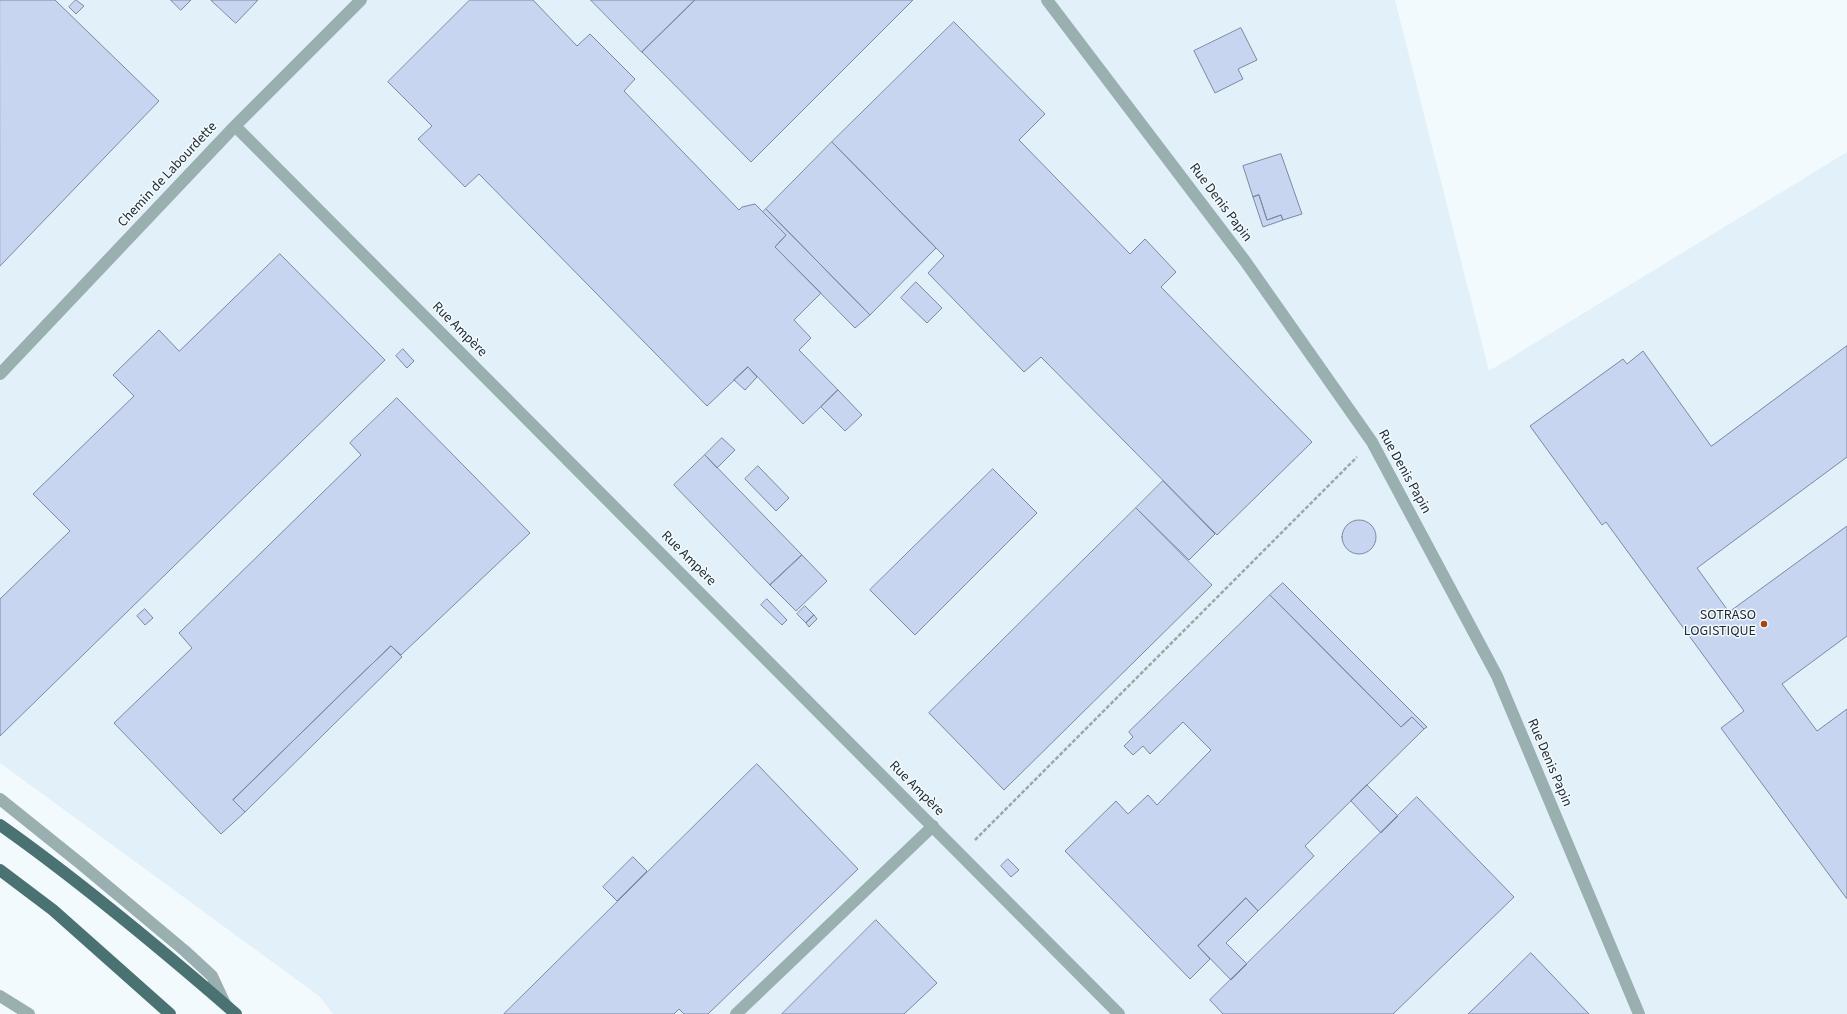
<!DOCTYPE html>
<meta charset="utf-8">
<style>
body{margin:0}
canvas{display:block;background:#f3fafd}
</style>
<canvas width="1847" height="1014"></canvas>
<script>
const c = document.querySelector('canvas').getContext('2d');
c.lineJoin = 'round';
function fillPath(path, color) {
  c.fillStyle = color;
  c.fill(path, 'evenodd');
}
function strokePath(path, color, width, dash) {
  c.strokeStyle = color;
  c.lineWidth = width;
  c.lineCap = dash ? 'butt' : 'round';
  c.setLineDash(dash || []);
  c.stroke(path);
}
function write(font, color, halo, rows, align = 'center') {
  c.font = font + ' "Source Sans 3",sans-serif';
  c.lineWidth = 3;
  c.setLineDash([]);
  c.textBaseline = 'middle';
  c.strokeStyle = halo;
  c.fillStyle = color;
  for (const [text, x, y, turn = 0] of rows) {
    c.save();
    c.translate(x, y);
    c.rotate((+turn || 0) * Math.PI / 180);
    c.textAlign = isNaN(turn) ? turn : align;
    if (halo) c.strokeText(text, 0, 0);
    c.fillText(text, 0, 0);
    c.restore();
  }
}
fillPath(new Path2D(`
 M0 0H1395L1489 371 1847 152V1014H333L319 996 0 763Z`), '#e1f0f9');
const building = new Path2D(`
 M0 0H55L159 101 0 266Z
 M76 0 84 6 76 14 69 7Z
 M171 0H191L181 10Z
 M211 0H258L236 23Z
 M470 0H533L577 46 590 34 635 79 624 91 739 210 742 207 755 204 786 235 775 247 821 293 794 320 811 338 799 350 838 390 803 424 748 367 707 406 479 174 465 187 418 139 432 126 388 82Z
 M591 0H695L642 52Z
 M695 0H913L751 162 642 52Z
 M954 22 1045 114 1019 140 1130 254 1145 239 1176 272 1161 287 1312 442 1217 535 1041 357 1024 372 928 273 944 256 832 142Z
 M1241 28 1257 60 1238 69 1243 79 1215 93 1194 51Z
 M832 142 936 248 870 315 766 209Z
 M1281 154 1302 214 1283 220 1281 215 1267 220 1259 195 1253 197 1243 166Z
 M1259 195 1267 220 1281 215 1283 220 1263 227 1253 197Z
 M766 209 870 315 855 328 775 247 786 235 763 212Z
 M280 254 385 360 0 736V599L70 531 33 494 134 396 113 375 159 330 179 351Z
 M916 282 942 308 927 323 901 298Z
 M1847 346V457L1697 568 1729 612 1847 526V636L1782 684 1817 731 1847 709V899L1721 728 1744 711 1606 522 1602 525 1530 426 1623 359 1627 364 1643 351 1711 446Z
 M403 349 414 361 407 368 396 356Z
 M748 367 757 377 745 390 734 380Z
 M838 390 862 415 845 431 821 407Z
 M397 398 530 533 401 655 391 646 354 681 233 800 245 812 221 834 114 723 192 648 179 633 361 455 350 443Z
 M722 438 735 450 717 468 705 455Z
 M705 455 802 555 770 585 674 485Z
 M758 466 789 498 776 511 745 479Z
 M993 469 1037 513 915 635 870 590Z
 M1163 481 1215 534 1189 560 1136 508Z
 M1136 508 1212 585 1004 790 929 713Z
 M1342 537a17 17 0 1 1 34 0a17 17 0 1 1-34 0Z
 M802 555 827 581 796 611 770 585Z
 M1283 583 1427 727 1424 729 1412 717 1401 727 1270 595Z
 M1270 595 1401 727 1412 717 1424 729 1305 846 1314 856 1258 911 1246 898 1198 946 1210 959 1190 979 1065 851 1116 801 1128 814 1148 795 1157 805 1211 750 1183 722 1150 754 1143 746 1133 755 1124 746 1133 737 1129 732Z
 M767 599 787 620 782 625 761 605Z
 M805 606 814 615 806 623 797 614Z
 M145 609 153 618 145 625 137 616Z
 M814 615 817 619 809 627 806 623Z
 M391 646 402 657 245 812 233 800Z
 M757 764 858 869 708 1014H684L679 1009 674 1014H504Z
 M1367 785 1398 816 1381 833 1351 801Z
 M1417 797 1514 897 1393 1014H1223L1210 1000Z
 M633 857 647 871 617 901 603 887Z
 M1008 859 1019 870 1011 877 1001 866Z
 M1246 898 1258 911 1226 943 1247 964 1231 980 1198 946Z
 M876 920 937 983 904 1014H782Z
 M1531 953 1589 1014H1468L1491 992Z`);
fillPath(building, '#c8d5f0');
strokePath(building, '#7d89a3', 1);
strokePath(new Path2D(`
 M975 840 1357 457`), '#9da6ab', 2.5, [4, 2]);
strokePath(new Path2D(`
 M736 1014 933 826`), '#9aafaf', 12);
strokePath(new Path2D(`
 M1047 0 1245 261 1372 442 1497 676 1639 1014
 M235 126 1119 1014
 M0 374 235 126 361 0
 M0 799 81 864 185 951 212 976 225 1004
 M0 996 29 1014`), '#9aafaf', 12);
strokePath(new Path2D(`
 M0 825C81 882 161 949 236 1014
 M0 870 53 910 170 1014`), '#4b7272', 12);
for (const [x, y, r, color] of [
 [1764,624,4,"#a74214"]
]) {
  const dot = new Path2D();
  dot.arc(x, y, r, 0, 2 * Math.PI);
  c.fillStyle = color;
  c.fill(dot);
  strokePath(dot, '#f3fafd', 1.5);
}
write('14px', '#212d34', '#f3fafd', [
 ["Chemin de Labourdette",168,175,-47],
 ["Rue Denis Papin",1220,203,53],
 ["Rue Ampère",459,330,45],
 ["Rue Denis Papin",1404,472,61],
 ["Rue Ampère",688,559,45],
 ["Rue Denis Papin",1549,763,67],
 ["Rue Ampère",916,789,45]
]);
write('14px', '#212d34', '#f3fafd', [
 ["SOTRASO",1756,616],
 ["LOGISTIQUE",1756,632]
], 'right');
</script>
